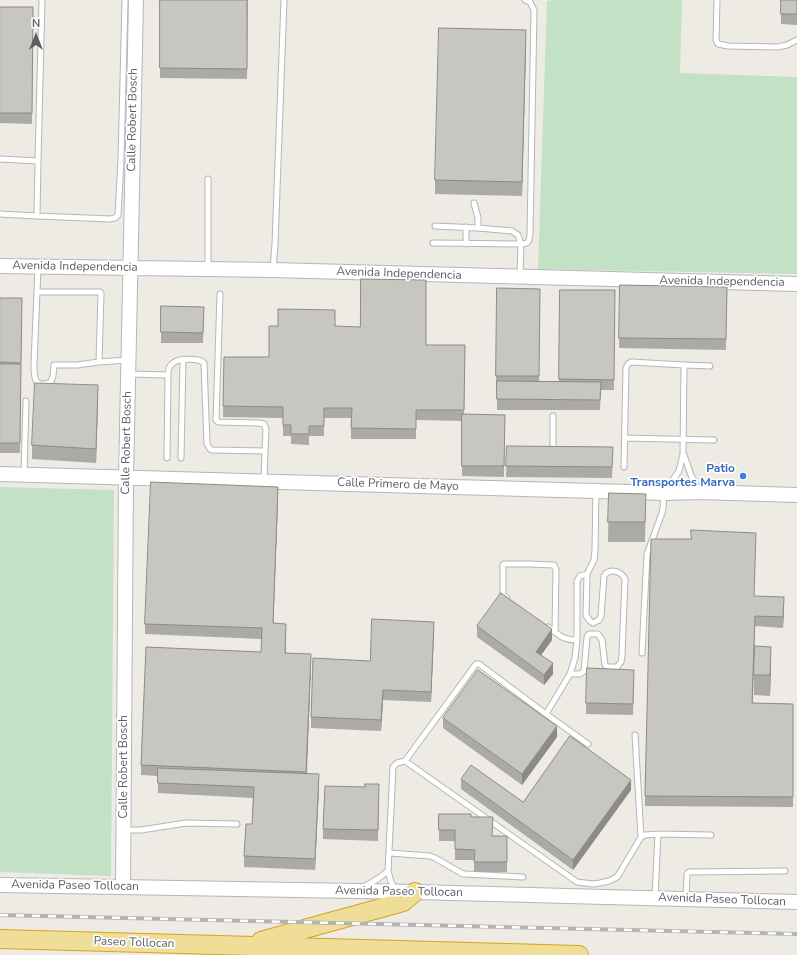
<!DOCTYPE html>
<style>
body{margin:0}
#map{position:relative;width:797px;height:955px;overflow:hidden;background:#edebe4;font-family:"Nunito Sans",sans-serif}
canvas{display:block}
.north{position:absolute;left:16px;top:16px;width:40px;height:40px;-webkit-text-stroke:3px #fff;paint-order:stroke;rotate:0deg;font-size:11px;font-weight:700;line-height:16px;text-align:center;color:#5c5f63}
.north::after{content:'';display:block;margin:auto;width:14px;height:18px;background:#5c5f63;clip-path:polygon(50% 0,100% 100%,50% 72%,0 100%)}
</style>
<div id="map">
<canvas width="797" height="955"></canvas>
<div class="north">N</div>
</div>
<script>
const c = document.querySelector('canvas').getContext('2d');
c.lineJoin = 'round';
function fillPath(path, color) {
  c.fillStyle = color;
  c.fill(path, 'evenodd');
}
function strokePath(path, color, width, dash) {
  c.strokeStyle = color;
  c.lineWidth = width;
  c.lineCap = dash ? 'butt' : 'round';
  c.setLineDash(dash || []);
  c.stroke(path);
}
function write(font, color, halo, rows, align = 'center') {
  c.font = font + ' "Nunito Sans",sans-serif';
  c.lineWidth = 3.5;
  c.setLineDash([]);
  c.textBaseline = 'middle';
  c.strokeStyle = halo;
  c.fillStyle = color;
  for (const [text, x, y, turn = 0] of rows) {
    c.save();
    c.translate(x, y);
    c.rotate((+turn || 0) * Math.PI / 180);
    c.textAlign = isNaN(turn) ? turn : align;
    if (halo) c.strokeText(text, 0, 0);
    c.fillText(text, 0, 0);
    c.restore();
  }
}
fillPath(new Path2D(`
 M554 0H682L680 73 797 77V274L538 269 547 1Z
 M0 487 114 490 111 876 0 872Z`), '#c3e1c5');
const lane = new Path2D(`
 M717 0 716 40 718 44 728 46 778 47 787 45 797 40
 M0 159 38 161 37 216 0 214
 M38 161 42 0
 M208 179V268
 M474 203 478 218V228L512 231 518 235 521 244C528 244 529 242 530 235L534 10 530 2 525 0
 M37 216 110 219 115 218 118 215 121 160 125 0
 M435 226 478 228
 M433 243 521 244 520 276
 M466 244V227
 M273 269 275 244 284 0
 M37 292H100L101 293 99 362 77 365H54L53 376 51 382C33 390 34 375 34 363L38 268
 M220 294 216 420 218 422 258 423 264 424 266 429 265 451
 M99 362 128 360
 M129 374 168 375
 M553 416V453
 M625 438 714 440
 M684 455 691 475 698 490
 M167 458 168 375C168 370 169 366 173 363 179 358 199 358 204 363L207 444 210 449 212 450 265 451 264 480
 M181 458 183 359
 M624 467 626 368 628 364 631 362 684 365 710 366
 M24 474 26 401
 M587 574 594 560 595 550 596 491
 M507 598 503 595V565L504 564H529L554 565 556 570 555 632
 M548 627C559 635 563 640 577 640V581L580 576 587 574 586 615 590 621 593 623 599 620 601 616 604 576C609 568 620 570 625 579L622 655 621 662 617 667H608L605 665 602 640 598 634H589L587 637 584 671 580 674H570
 M642 653 647 554 662 513 663 508 664 493 679 471 683 454 684 365
 M546 714 570 674 575 658 577 640
 M635 735 641 837
 M405 761 577 882 593 884 600 883 609 881 617 877 619 874 641 837 645 835 658 834
 M124 830H141L186 823 237 824
 M389 853 430 856 435 858 463 874H465L523 877
 M364 887 379 878 388 871
 M396 890 391 882 388 871 393 767 397 763 405 761 476 664H479L546 714 588 744
 M655 897 658 834 711 835
 M686 898 687 874 689 872 785 871`);
const secondary = new Path2D(`
 M0 266 273 270 797 284
 M0 474 664 493 699 492 797 495
 M0 885 415 892 797 902
 M123 887 126 478 136 0`);
const highway = new Path2D(`
 M0 939 579 955
 M261 941 403 902 415 892`);
strokePath(lane, '#b4b6b9', 7);
strokePath(secondary, '#b3b6ba', 16);
strokePath(highway, '#d6a41b', 20);
strokePath(lane, '#fff', 5);
strokePath(secondary, '#fff', 14);
strokePath(highway, '#f0de98', 18);
const rail = new Path2D(`
 M0 915 797 934`);
strokePath(rail, '#b2b3b3', 4);
strokePath(rail, '#fff', 2.5, [8]);
fillPath(new Path2D(`
 M160 0H248L247 79 160 78Z
 M781 0H797V25L781 24Z
 M0 7H33L32 124 0 123Z
 M526 44 522 196 435 194V180Z
 M620 285 727 287 726 350 619 348Z
 M497 288 540 289 539 381H559L560 290H615L614 390H601L600 410H497V386H496Z
 M0 298H22L20 453H0Z
 M161 306 204 307 203 343H161Z
 M278 326H335L426 345H465L464 414 505 415 504 477 462 476V421L416 420V439H351V418H324V436H309V445L291 444V436H283V418L223 417 224 357H269Z
 M98 399 96 463 32 459V445Z
 M507 446 613 447 612 478 506 477Z
 M609 493 646 494 645 542H608Z
 M278 498 273 624 286 635V653L311 664 307 774 319 785 315 870 244 867V856L252 824 253 798 158 793V776L141 775V765L261 652V639L145 634V624Z
 M755 596 784 608 783 628 755 626 753 703 793 704V807L645 806V796Z
 M477 626 552 640 541 655 553 674 544 685 477 637Z
 M434 632 431 702 383 700 381 731 311 728V717L370 661Z
 M771 667 770 696 754 695V675Z
 M634 680 633 715 586 714V703Z
 M443 718 557 737 522 785 443 728Z
 M461 779 523 802 631 790 573 870 461 789Z
 M379 795 378 841 323 839V829Z
 M439 814 471 817 492 836H507V872H474V860H455V841H439Z`), '#acaaa6');
fillPath(new Path2D(`
 M526 30V44L522 196V182Z
 M98 385V399L96 463V449Z
 M278 487V498L273 634V623Z
 M784 597V608L783 628V617Z
 M434 622V632L431 702V692Z
 M552 629V640L536 662V652Z
 M771 647V667L770 696V675Z
 M311 654V664L306 782V772Z
 M553 663V674L544 685V675Z
 M383 690V700L381 731V720Z
 M557 726V737L522 785V774Z
 M319 774V785L315 870V859Z
 M631 780V790L573 870V860Z`), '#8c8b87');
const building = new Path2D(`
 M160 0H247V69L160 68Z
 M781 0H797V14H781Z
 M0 7H33L32 113H0Z
 M439 28 526 30 522 182 435 180Z
 M361 279 426 280V345H465L464 410H416V429L351 428 352 408H324V426H309V434H291V425H283V407L223 406 224 357H269V326H278V309L335 310V326L360 327Z
 M620 285 727 287 726 339 619 338Z
 M497 288 540 289 539 376H496Z
 M560 290H615L614 380 559 379Z
 M0 298H22L21 363 0 362Z
 M161 306 204 307 203 333 161 332Z
 M0 364H21L20 443H0Z
 M497 381 601 382 600 400 497 399Z
 M35 383 98 385 96 449 32 445Z
 M462 414 505 415 504 466H462Z
 M507 446 613 447 612 467 506 466Z
 M151 482 278 487 273 623 286 624 285 653 311 654 306 772 141 765 146 647 261 652 262 628 145 624Z
 M609 493 646 494 645 522H608Z
 M691 530 756 533 754 596 784 597 783 617 755 616 752 703 793 704V797L645 796 651 539H691Z
 M501 593 552 629 536 652 553 663 544 675 477 626Z
 M372 619 434 622 431 692 383 690 381 720 311 717 313 658 370 661Z
 M755 646 771 647 770 675H754Z
 M587 668 634 670 633 704 586 703Z
 M478 670 557 726 522 774 443 718Z
 M570 736 631 780 573 860 461 779 471 765 523 802Z
 M158 768 319 774 315 859 244 856 246 824H252L254 787 158 783Z
 M365 784H379L378 830 323 829 325 786 365 787Z
 M439 814H471V817H493L492 836H507V862H474L475 850 455 849V830H439Z`);
fillPath(building, '#c8c6c1');
strokePath(building, '#8c8b87', 1);
for (const [x, y, r, color] of [
 [743,476,4,"#3f7fe0"]
]) {
  const dot = new Path2D();
  dot.arc(x, y, r, 0, 2 * Math.PI);
  c.fillStyle = color;
  c.fill(dot);
  strokePath(dot, '#fff', 1.5);
}
write('12px', '#5c5f63', '#fff', [
 ["Calle Robert Bosch",133,120,-89],
 ["Avenida Independencia",75,267,1],
 ["Avenida Independencia",399,274,2],
 ["Avenida Independencia",722,282,1],
 ["Calle Robert Bosch",127,443,-89],
 ["Calle Primero de Mayo",398,485,2],
 ["Calle Robert Bosch",124,767,-90],
 ["Avenida Paseo Tollocan",75,886,1],
 ["Avenida Paseo Tollocan",399,892,1],
 ["Avenida Paseo Tollocan",722,900,2],
 ["Paseo Tollocan",134,943,2]
]);
write('bold 12px', '#366cbe', '#fff', [
 ["Patio",735,469],
 ["Transportes Marva",735,483]
], 'right');
</script>
